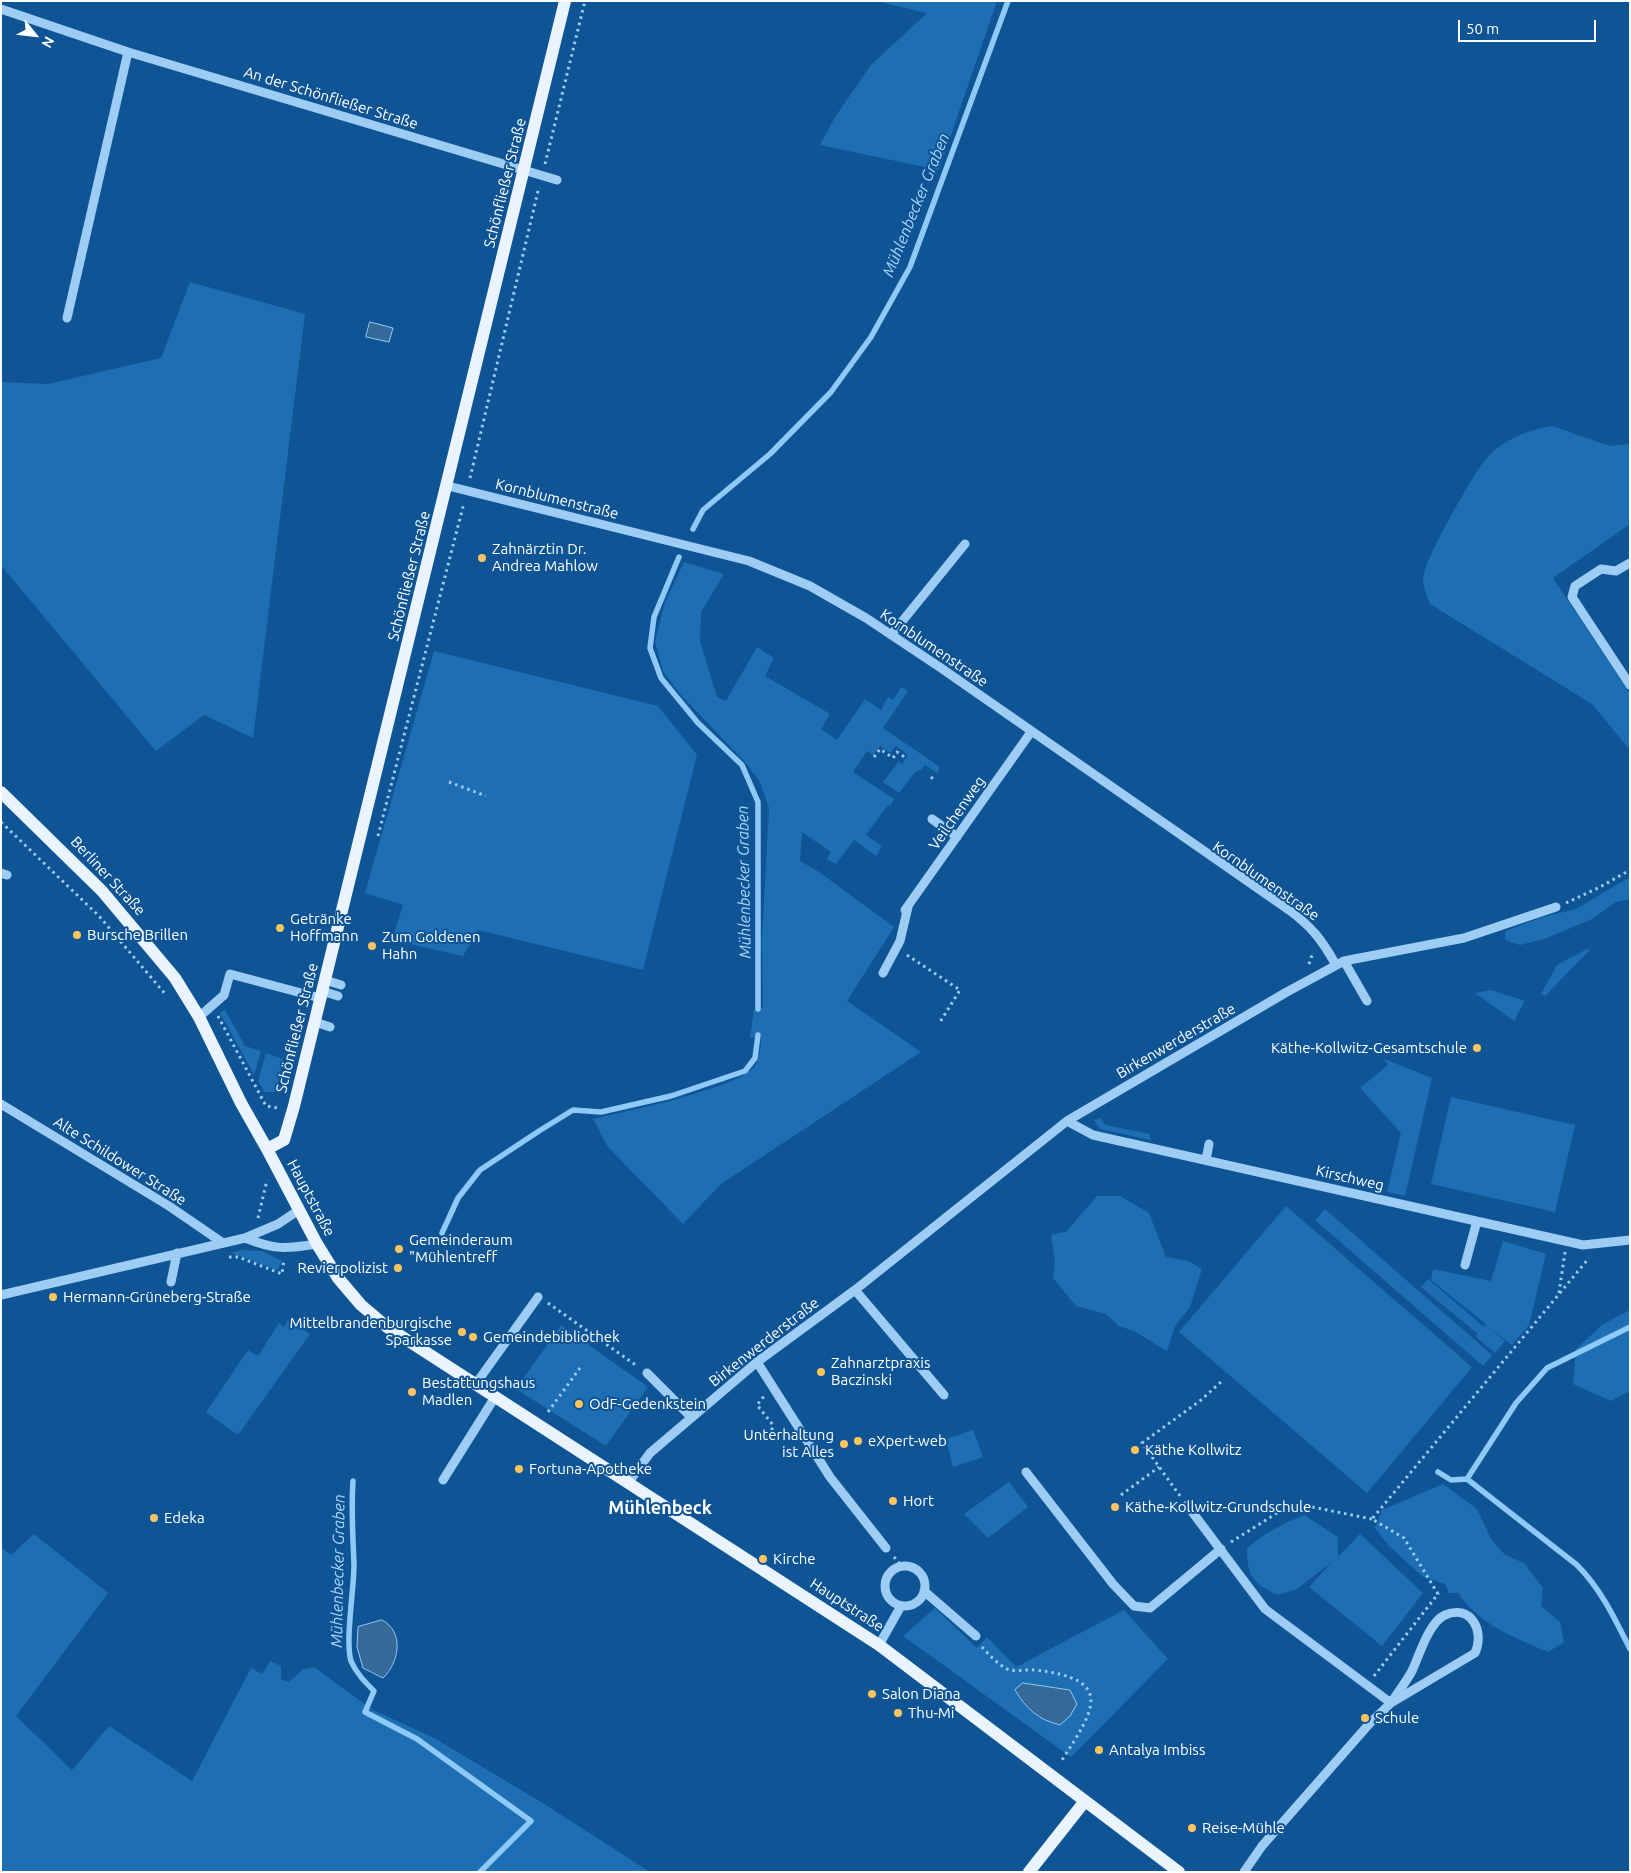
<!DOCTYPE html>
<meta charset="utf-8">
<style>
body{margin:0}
#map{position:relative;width:1631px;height:1873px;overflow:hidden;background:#0f5595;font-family:Ubuntu,sans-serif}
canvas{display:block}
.frame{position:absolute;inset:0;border:2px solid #fff;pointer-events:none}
.north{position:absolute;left:10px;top:10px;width:50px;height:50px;-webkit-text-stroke:4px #0f5595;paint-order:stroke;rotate:119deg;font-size:14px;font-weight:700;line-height:20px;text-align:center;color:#fff}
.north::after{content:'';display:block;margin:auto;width:18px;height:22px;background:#fff;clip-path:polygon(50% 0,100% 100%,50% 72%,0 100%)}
.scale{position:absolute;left:1458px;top:20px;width:138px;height:22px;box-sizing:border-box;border:2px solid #fff;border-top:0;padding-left:6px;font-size:15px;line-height:18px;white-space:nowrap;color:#fff;-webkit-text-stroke:4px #0f5595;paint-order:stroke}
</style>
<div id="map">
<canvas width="1631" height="1873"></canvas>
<div class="frame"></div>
<div class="north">N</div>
<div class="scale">50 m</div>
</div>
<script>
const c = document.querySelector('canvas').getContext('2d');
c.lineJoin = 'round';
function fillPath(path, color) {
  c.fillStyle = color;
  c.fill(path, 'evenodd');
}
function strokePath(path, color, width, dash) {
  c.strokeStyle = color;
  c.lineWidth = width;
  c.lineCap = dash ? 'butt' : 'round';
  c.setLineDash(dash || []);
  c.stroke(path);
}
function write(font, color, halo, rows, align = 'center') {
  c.font = font + ' Ubuntu,sans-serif';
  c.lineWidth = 4;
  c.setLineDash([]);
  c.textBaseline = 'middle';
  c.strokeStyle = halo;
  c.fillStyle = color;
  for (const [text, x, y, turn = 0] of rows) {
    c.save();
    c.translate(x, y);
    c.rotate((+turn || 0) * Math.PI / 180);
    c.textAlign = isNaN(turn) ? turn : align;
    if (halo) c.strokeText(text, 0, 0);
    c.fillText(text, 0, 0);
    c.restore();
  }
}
fillPath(new Path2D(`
 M876 1H997L939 170 820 145 835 117 871 65 927 13Z
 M190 282 305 314 253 738 204 715 156 751 1 565V382L48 384 161 358Z
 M1552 426 1610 446 1630 444V524L1553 578 1630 694V750L1592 704 1430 604C1428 597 1422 586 1423 579 1424 560 1472 476 1485 460 1502 440 1527 430 1552 426Z
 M684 562 724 574 701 612 700 641 717 697 726 701 757 647 774 658 765 676 830 714 821 729 837 740 865 699 881 710 888 697 893 700 901 687 908 691 883 728 940 767 937 773 925 765 921 770 915 772 899 793 883 782 899 761 902 764 908 755 896 746 890 753 880 746 873 755 867 751 853 772 894 799 890 806 888 805 866 835 882 846 876 856 854 840 836 864 827 859 831 852 802 832 800 861 819 872 894 927 847 1001 921 1052 721 1184 683 1224 608 1147 593 1119C623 1112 740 1088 755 1066 760 1058 761 1045 761 1036L750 1038 754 1010 763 1008 762 937 769 808 760 782 745 762 679 693 663 671 655 642 665 602Z
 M434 651 658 706 697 755 643 970 478 930 463 956 392 940 403 905 365 893Z
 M1630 877V899L1616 902 1592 919 1547 938 1520 945 1505 940V931L1543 917 1576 909Z
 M1587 949 1590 950 1545 996 1541 994 1557 965Z
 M1491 990 1525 1001 1514 1021 1475 993Z
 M225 1010 245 1046 261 1051 254 1075 220 1013Z
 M266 1053 283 1059 276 1092H265L258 1081Z
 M1384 1059 1432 1078 1405 1196 1387 1192 1401 1133 1360 1088 1388 1065Z
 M1451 1097 1575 1125 1555 1212 1431 1184Z
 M1101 1118 1105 1125 1150 1134V1140L1100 1129 1094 1120Z
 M1097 1196H1120L1149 1213 1166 1257 1188 1261 1202 1269 1190 1307 1175 1326 1167 1351 1134 1331 1119 1326 1106 1314 1076 1306 1053 1278 1055 1261 1051 1235 1067 1231Z
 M1286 1206 1472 1367 1367 1493 1179 1332Z
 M1325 1209 1492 1355 1483 1366 1315 1220Z
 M1503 1241 1546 1254 1529 1325 1512 1345 1488 1326 1505 1341 1495 1353 1476 1337 1478 1334 1421 1287 1428 1279 1484 1327 1486 1324 1431 1280 1433 1269 1491 1281Z
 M241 1250 262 1251 282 1261 277 1270 231 1253Z
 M1630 1310V1391L1611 1401 1573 1384 1576 1349 1602 1325Z
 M288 1320 310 1334 238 1435 206 1412 248 1350 258 1356 279 1323 284 1327Z
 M561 1325 648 1387 606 1446 516 1389Z
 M973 1430 983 1457 953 1467 946 1439Z
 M1009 1482 1028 1507 988 1538 964 1514Z
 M1443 1484 1477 1509 1491 1539 1505 1555 1524 1563 1543 1588 1541 1606 1560 1622 1564 1642 1548 1652C1515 1638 1478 1624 1458 1593H1449L1445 1584 1423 1577 1389 1546 1375 1528 1382 1510Z
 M1304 1515 1338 1537V1557L1360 1534 1423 1593 1382 1646 1309 1587 1332 1562 1297 1589 1278 1595C1252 1583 1247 1577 1247 1548 1265 1533 1282 1524 1304 1515Z
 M34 1534 108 1593 16 1716 72 1770 109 1726 192 1781 251 1668 262 1674 270 1661 281 1666V1679L289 1682 302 1670 314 1667 373 1710 434 1738 546 1805 650 1872H1V1547L11 1555Z
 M935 1608 977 1648 987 1637 1016 1667 1124 1610 1168 1659 1071 1757 903 1636Z`), '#1d6eb3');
const water = new Path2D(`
 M370 322 393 328 389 342 366 337Z
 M382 1620C405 1632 399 1663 383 1678L363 1668 357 1647 358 1627Z
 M1023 1683 1070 1690 1077 1704 1070 1716 1060 1725C1039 1720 1026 1709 1015 1690Z`);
fillPath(water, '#366997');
strokePath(water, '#8ec9f8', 1);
strokePath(new Path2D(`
 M693 529 703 510 770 454 831 392 871 337 910 267 1008 1
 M679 557 654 617 650 648 661 678 698 723 742 765 758 802V1009
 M442 1233 458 1198 480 1170 539 1131 573 1110 601 1112 671 1096 745 1071 755 1058 758 1035
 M1438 1472 1451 1480 1467 1479 1577 1565C1601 1589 1615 1619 1630 1649
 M1467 1479 1516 1403 1547 1368 1630 1327
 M353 1481C351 1510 353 1537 354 1565 354 1589 345 1641 351 1661 356 1673 365 1682 374 1691L365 1712 417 1739 531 1821 480 1872`), '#8ec9f8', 5.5);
strokePath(new Path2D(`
 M545 164 585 1
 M470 478 539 187
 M874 757 880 749 893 758 897 752 906 758
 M931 777 935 781
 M449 782 486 796
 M1 822 99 916 166 995
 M378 836 464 503
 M1566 903 1600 887 1630 870
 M907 955 960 990 940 1022
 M1309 964 1313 952
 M218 1016 266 1106 278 1108
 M258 1218 267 1180
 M229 1257H238L282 1274 284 1259
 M1559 1293 1565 1252
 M548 1303 637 1366
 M548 1412 580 1368
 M745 1433 770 1437 773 1425 757 1405 765 1395
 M1121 1495 1159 1467
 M1180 1496 1142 1443 1201 1400 1222 1381
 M1231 1542 1285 1508 1312 1507 1372 1519
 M894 1557 902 1566
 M982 1647C988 1654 997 1663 1005 1668 1014 1673 1025 1669 1035 1670 1115 1679 1095 1709 1062 1760
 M1374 1676 1438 1594 1404 1538 1372 1519 1589 1258`), '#9dccf4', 3, [2.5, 4]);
strokePath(new Path2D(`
 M1 9 128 52 557 180
 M67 318 128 52
 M448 486 749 561 810 586 866 618 941 668 1289 910C1312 927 1322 940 1336 965
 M1630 563 1616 571 1601 569 1575 586 1572 597 1630 685
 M891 635 965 544
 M932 819 957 837
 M1 873 7 875
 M905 910 1031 732
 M1344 961 1367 1001
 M883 973 900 941 908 907
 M325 980 341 985
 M322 991 338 996
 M199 1017 224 995 230 974 320 998
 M315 1022 330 1027
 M1 1104 169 1206 223 1243
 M1067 1121 1093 1135 1583 1245 1630 1240
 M1206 1160 1209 1144
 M245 1238C275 1250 285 1249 317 1244
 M1465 1265 1477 1221
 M171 1282 177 1253
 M855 1290 944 1395
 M1 1295 245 1238 278 1224 299 1210
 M757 1362 830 1477 886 1548
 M647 1373 691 1417
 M475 1385 538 1297
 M1026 1472 1113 1584 1134 1606 1150 1608 1221 1549
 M443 1480 495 1397
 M628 1483 650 1453 757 1362 855 1290 1067 1121 1285 993 1344 961 1464 938 1556 907
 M1187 1505 1265 1609 1391 1703
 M885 1586a20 20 0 1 1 40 0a20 20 0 1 1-40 0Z
 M924 1591 976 1636
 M879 1645 901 1606
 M1244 1872 1262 1846 1370 1723 1391 1703 1475 1653C1485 1631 1471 1604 1445 1615 1429 1622 1419 1656 1412 1671 1406 1682 1398 1692 1391 1703`), '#9dccf4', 9);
strokePath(new Path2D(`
 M1 792 102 891 175 978 199 1017 241 1103 267 1149 317 1244 338 1278 361 1305 387 1327 879 1645 1179 1872
 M267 1149 284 1140 294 1106 565 1
 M1029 1872 1085 1801`), '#eaf4ff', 12);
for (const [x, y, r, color] of [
 [482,558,5,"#ffc360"],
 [280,928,5,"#ffc360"],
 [77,935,5,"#ffc360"],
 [372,946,5,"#ffc360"],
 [1477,1048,5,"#ffc360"],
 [399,1249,5,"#ffc360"],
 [398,1268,5,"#ffc360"],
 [53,1297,5,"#ffc360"],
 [462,1332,5,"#ffc360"],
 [473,1337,5,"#ffc360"],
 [821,1372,5,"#ffc360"],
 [412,1392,5,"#ffc360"],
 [579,1404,5,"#ffc360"],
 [858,1441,5,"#ffc360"],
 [844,1444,5,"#ffc360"],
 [1135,1450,5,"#ffc360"],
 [519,1469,5,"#ffc360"],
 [893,1501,5,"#ffc360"],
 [1115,1507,5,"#ffc360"],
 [154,1518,5,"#ffc360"],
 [763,1559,5,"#ffc360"],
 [872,1694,5,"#ffc360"],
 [898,1713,5,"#ffc360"],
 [1365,1718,5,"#ffc360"],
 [1099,1750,5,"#ffc360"],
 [1192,1828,5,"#ffc360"]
]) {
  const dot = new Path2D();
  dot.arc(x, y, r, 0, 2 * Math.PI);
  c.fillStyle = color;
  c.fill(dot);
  strokePath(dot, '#0f5595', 2);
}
write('15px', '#fff', '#0f5595', [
 ["An der Schönfließer Straße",331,98,17],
 ["Schönfließer Straße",505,183,-76],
 ["Kornblumenstraße",557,499,14],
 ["Schönfließer Straße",409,576,-76],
 ["Kornblumenstraße",934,648,34],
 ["Veilchenweg",957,813,-55],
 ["Berliner Straße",108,876,47],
 ["Kornblumenstraße",1266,881,35],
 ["Schönfließer Straße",297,1028,-76],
 ["Birkenwerderstraße",1176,1041,-30],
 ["Alte Schildower Straße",120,1161,32],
 ["Kirschweg",1350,1178,13],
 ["Hauptstraße",311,1198,62],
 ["Birkenwerderstraße",764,1342,-38],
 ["Hauptstraße",847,1605,33]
]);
write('15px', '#fff', '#0f5595', [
 ["Zahnärztin Dr.",492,549],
 ["Andrea Mahlow",492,566],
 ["Getränke",290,919],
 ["Hoffmann",290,936],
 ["Bursche Brillen",87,935],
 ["Zum Goldenen",382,937],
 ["Hahn",382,954],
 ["Käthe-Kollwitz-Gesamtschule",1467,1048,"right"],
 ["Gemeinderaum",409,1240],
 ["\"Mühlentreff",409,1257],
 ["Revierpolizist",388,1268,"right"],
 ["Hermann-Grüneberg-Straße",63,1297],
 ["Mittelbrandenburgische",452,1323,"right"],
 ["Sparkasse",452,1340,"right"],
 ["Gemeindebibliothek",483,1337],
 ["Zahnarztpraxis",831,1363],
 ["Baczinski",831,1380],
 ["Bestattungshaus",422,1383],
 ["Madlen",422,1400],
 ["OdF-Gedenkstein",589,1404],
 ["Unterhaltung",834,1435,"right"],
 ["ist Alles",834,1452,"right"],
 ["eXpert-web",868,1441],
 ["Käthe Kollwitz",1145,1450],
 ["Fortuna-Apotheke",529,1469],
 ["Hort",903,1501],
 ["Käthe-Kollwitz-Grundschule",1125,1507],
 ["Edeka",164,1518],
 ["Kirche",773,1559],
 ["Salon Diana",882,1694],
 ["Thu-Mi",908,1713],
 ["Schule",1375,1718],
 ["Antalya Imbiss",1109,1750],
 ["Reise-Mühle",1202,1828]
], 'left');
write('italic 16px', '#a9d6fb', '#0f5595', [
 ["Mühlenbecker Graben",916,205,-68],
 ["Mühlenbecker Graben",744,882,-91],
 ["Mühlenbecker Graben",338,1571,-89]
]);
write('bold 18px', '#fff', '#0f5595', [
 ["Mühlenbeck",660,1508]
]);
</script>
